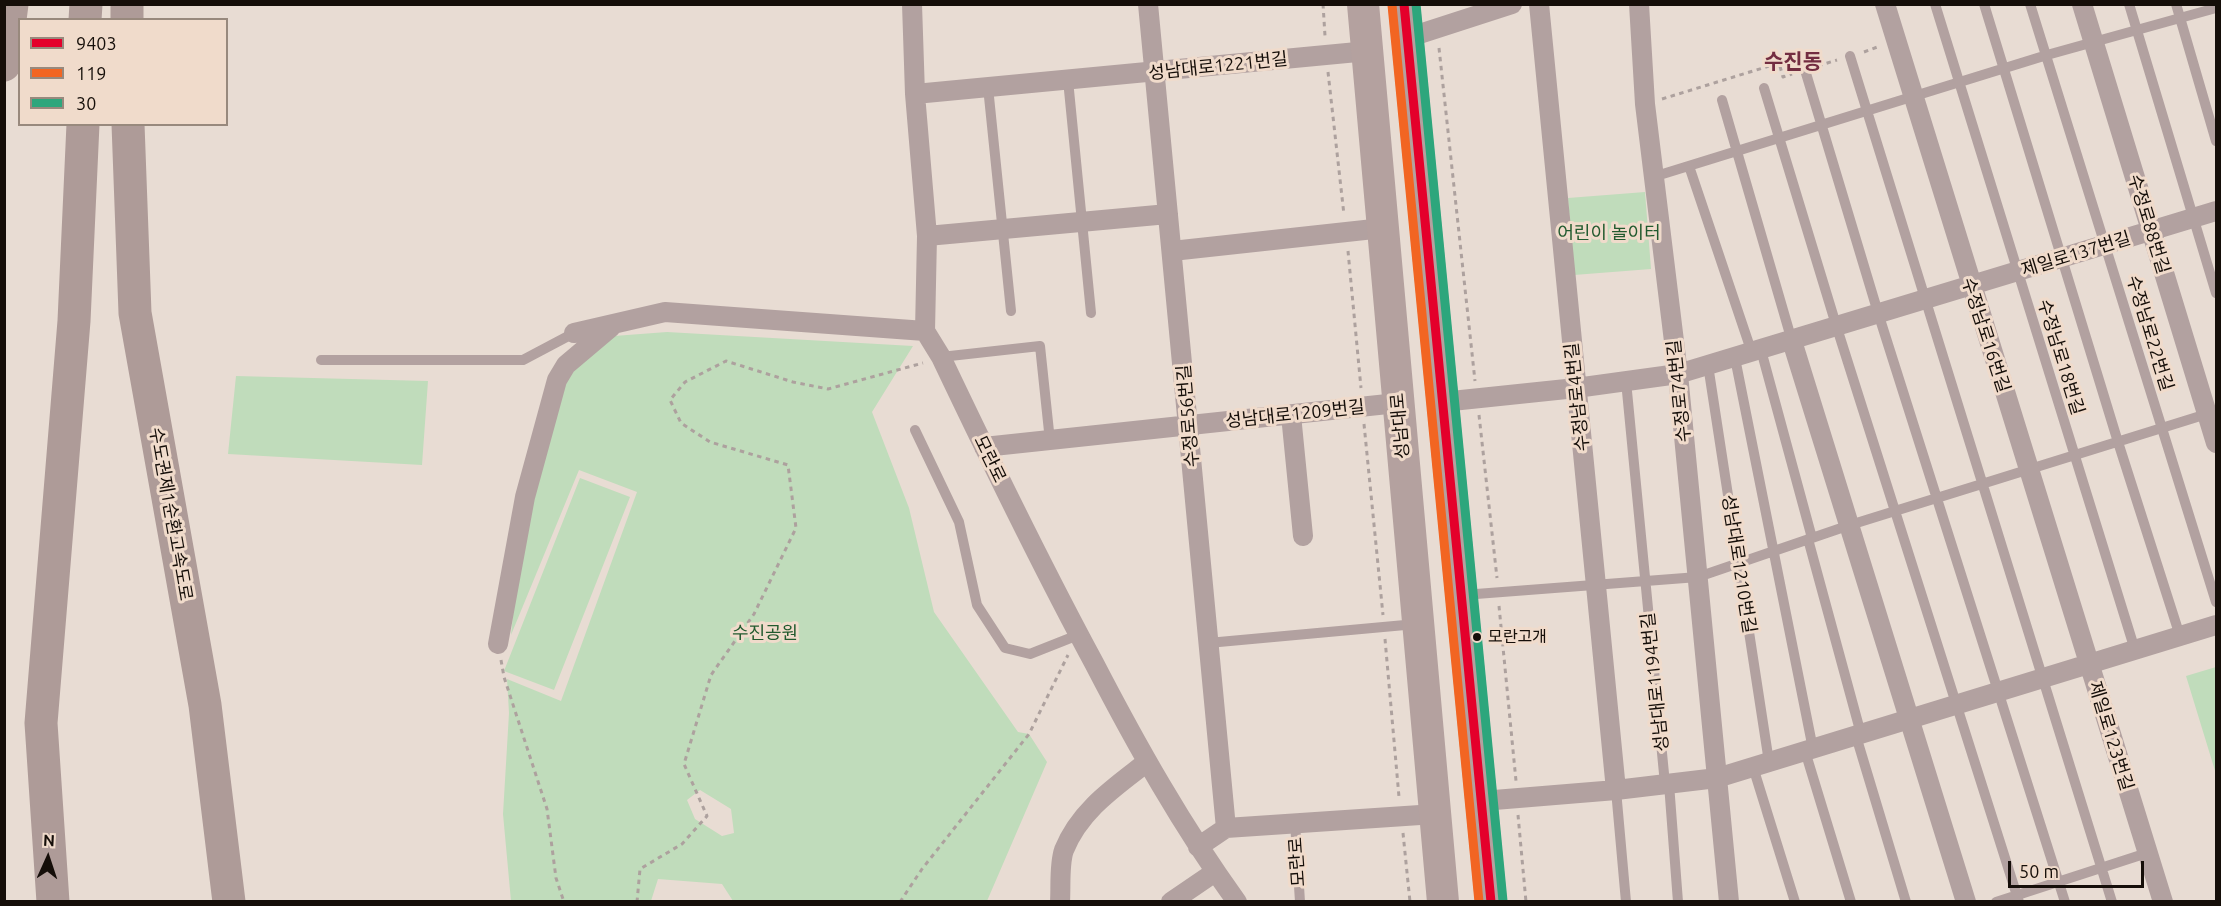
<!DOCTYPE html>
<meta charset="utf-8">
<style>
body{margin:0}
#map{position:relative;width:2221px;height:906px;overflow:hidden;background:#e8dcd3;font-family:Ubuntu,sans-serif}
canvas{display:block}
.frame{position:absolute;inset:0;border:6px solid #150e09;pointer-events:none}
.legend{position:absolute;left:18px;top:18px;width:210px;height:108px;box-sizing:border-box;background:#f0dbcb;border:2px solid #98897d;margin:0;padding:8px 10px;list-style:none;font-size:18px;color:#150e09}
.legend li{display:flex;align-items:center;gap:12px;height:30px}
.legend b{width:30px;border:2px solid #98897d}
.north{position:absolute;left:18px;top:828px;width:60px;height:60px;-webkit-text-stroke:4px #f0dbcb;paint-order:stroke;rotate:3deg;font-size:16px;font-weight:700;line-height:24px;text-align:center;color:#150e09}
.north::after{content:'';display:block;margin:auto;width:21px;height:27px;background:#150e09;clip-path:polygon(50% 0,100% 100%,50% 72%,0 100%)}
.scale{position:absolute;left:2008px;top:861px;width:136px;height:27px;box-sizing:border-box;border:3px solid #150e09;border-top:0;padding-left:8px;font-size:18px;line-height:21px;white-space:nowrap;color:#150e09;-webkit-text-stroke:4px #f0dbcb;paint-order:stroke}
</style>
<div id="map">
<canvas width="2221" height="906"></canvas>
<div class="frame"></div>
<ul class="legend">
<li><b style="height:8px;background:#e4002b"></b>9403</li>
<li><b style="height:8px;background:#f26522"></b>119</li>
<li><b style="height:8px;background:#2da67c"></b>30</li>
</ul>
<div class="north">N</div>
<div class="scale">50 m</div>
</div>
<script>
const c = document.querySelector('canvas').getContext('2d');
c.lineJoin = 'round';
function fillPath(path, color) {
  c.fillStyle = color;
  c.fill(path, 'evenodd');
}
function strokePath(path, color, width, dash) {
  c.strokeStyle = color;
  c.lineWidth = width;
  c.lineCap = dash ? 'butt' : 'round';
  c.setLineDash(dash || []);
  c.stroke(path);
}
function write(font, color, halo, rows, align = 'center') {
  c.font = font + ' Ubuntu,"Noto Sans KR",sans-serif';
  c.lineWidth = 6;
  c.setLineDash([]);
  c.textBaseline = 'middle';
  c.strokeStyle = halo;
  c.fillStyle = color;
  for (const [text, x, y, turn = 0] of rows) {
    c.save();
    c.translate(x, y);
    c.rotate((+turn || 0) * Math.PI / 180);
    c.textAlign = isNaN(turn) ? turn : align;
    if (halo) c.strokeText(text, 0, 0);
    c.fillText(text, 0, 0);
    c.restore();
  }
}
fillPath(new Path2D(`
 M1645 192 1651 269 1574 275 1568 198Z
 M667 332 913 346 872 412 909 508 934 612 1018 732 1029 734 1047 762 987 901H733L722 884 658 879 651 901H511L503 814 509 713 507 679 561 701 637 492 579 470 511 635 519 553 564 386 573 371 614 336ZM700 790 731 809 734 833 722 836 695 819 687 800Z
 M236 376 428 381 422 465 228 454Z
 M580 478 630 497 554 690 504 671Z
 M2216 667V774L2186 676Z`), '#c0dcbb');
strokePath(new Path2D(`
 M1323 4 1325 36
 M1439 48 1475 381
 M1864 52 1880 46
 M1818 66 1837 60
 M1328 72 1344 215
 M1662 99 1779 63 1783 77 1792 74
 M1348 251 1361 388
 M1479 415 1497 578
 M1364 424 1383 615
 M1499 606 1516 781
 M1385 639 1399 797
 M501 660 504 677 547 809 556 878 564 902
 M1518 815 1526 902
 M1403 833 1410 902
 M637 902 640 869 682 844 707 816 684 764 711 675 754 614 796 528 788 465 710 442 681 423 670 400 685 382 726 361 793 382 828 389 923 363
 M900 902 922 869 1029 734 1068 655`), '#ada19e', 3, [4.5, 4.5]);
strokePath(new Path2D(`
 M1935 4 2135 650
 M1984 4 2118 442 2180 636
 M2030 4 2216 602
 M2129 4 2216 293
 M2176 4 2216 141
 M1850 56 2112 902
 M1805 70 1879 316 2065 902
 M1068 80 1091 313
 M988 87 1011 311
 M1764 88 1837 328 2019 902
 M1722 100 1792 341
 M1689 166 1752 353
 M1653 177 2047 55 2216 8
 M1761 350 1812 538
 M941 357 1040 346 1050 441
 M1735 358 1813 749
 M321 360H523L574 333
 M1708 365 1769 762
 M1626 381 1665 784
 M915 430 959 522 977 605 1005 648 1030 654 1078 635
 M1808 539 1861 734
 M1463 595 1698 577 1850 525 2210 413
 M1208 643 1416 624
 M1856 736 1906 902
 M1805 751 1851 902
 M1753 767 1795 902
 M1669 784 1678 902
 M1616 790 1626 902
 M1295 822 1300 902
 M1996 902 2147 853`), '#b2a1a0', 10);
strokePath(new Path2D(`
 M912 4 915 94 927 236 925 331 941 357C990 460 1040 563 1094 663 1137 746 1182 826 1237 902
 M1148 4 1226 828
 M1539 4 1616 790
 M1639 4 1645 104 1678 374 1729 902
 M1885 4 2163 902
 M2082 4 2216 443
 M1407 38 1512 4
 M915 94 1368 51
 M927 236 1168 214
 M1172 251 1383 228
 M574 333 665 312 925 331
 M1792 341 1966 902
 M1442 402 1576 388 1678 374 2216 211
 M1291 415 1303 536
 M984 447 1397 403
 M498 644 525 497 557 380 566 365 611 327
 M1482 801 1616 790 1717 778 2216 625
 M1198 847 1226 828 1435 814
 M1060 902C1061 886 1059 864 1064 850 1080 810 1115 787 1147 762
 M1171 902 1215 872`), '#b2a1a0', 20);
strokePath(new Path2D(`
 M1363 4 1443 902
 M1404 4 1491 902`), '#b4a19f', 32);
strokePath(new Path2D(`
 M127 4V20
 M85 20 86 4
 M4 65 12 4
 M128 124 135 313 205 705 229 902
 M53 902 41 723 74 321 83 124`), '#ae9b98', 33);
strokePath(new Path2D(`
 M1404 4 1491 902`), '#e4002b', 9);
strokePath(new Path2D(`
 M1392 5 1479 902`), '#f26522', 9);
strokePath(new Path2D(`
 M1416 4 1503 901`), '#2da67c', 9);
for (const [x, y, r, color] of [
 [1477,637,5,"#150e09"]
]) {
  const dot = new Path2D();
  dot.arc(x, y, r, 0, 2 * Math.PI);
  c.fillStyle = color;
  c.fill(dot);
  strokePath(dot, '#f0dbcb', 2);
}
write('16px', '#150e09', '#f0dbcb', [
 ["모란고개",1488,637]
], 'left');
write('18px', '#150e09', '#f0dbcb', [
 ["성남대로1221번길",1218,66,-6],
 ["수정로88번길",2149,224,73],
 ["제일로137번길",2076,254,-17],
 ["수정남로22번길",2150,333,73],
 ["수정남로16번길",1986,335,72],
 ["수정남로18번길",2061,357,73],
 ["수정로74번길",1679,391,-96],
 ["수정남로4번길",1577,397,-96],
 ["성남대로1209번길",1295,414,-6],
 ["수정로56번길",1188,416,-95],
 ["성남대로",1400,426,-95],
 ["모란로",990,459,64],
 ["수도권제1순환고속도로",171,514,80],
 ["성남대로1210번길",1739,564,81],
 ["성남대로1194번길",1655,682,-96],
 ["제일로123번길",2111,736,73],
 ["모란로",1297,862,-94]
]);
write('18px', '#215a2e', '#f0dbcb', [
 ["어린이 놀이터",1609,233],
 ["수진공원",765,633]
]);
write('bold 21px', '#732d41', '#f0dbcb', [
 ["수진동",1793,62]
]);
</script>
